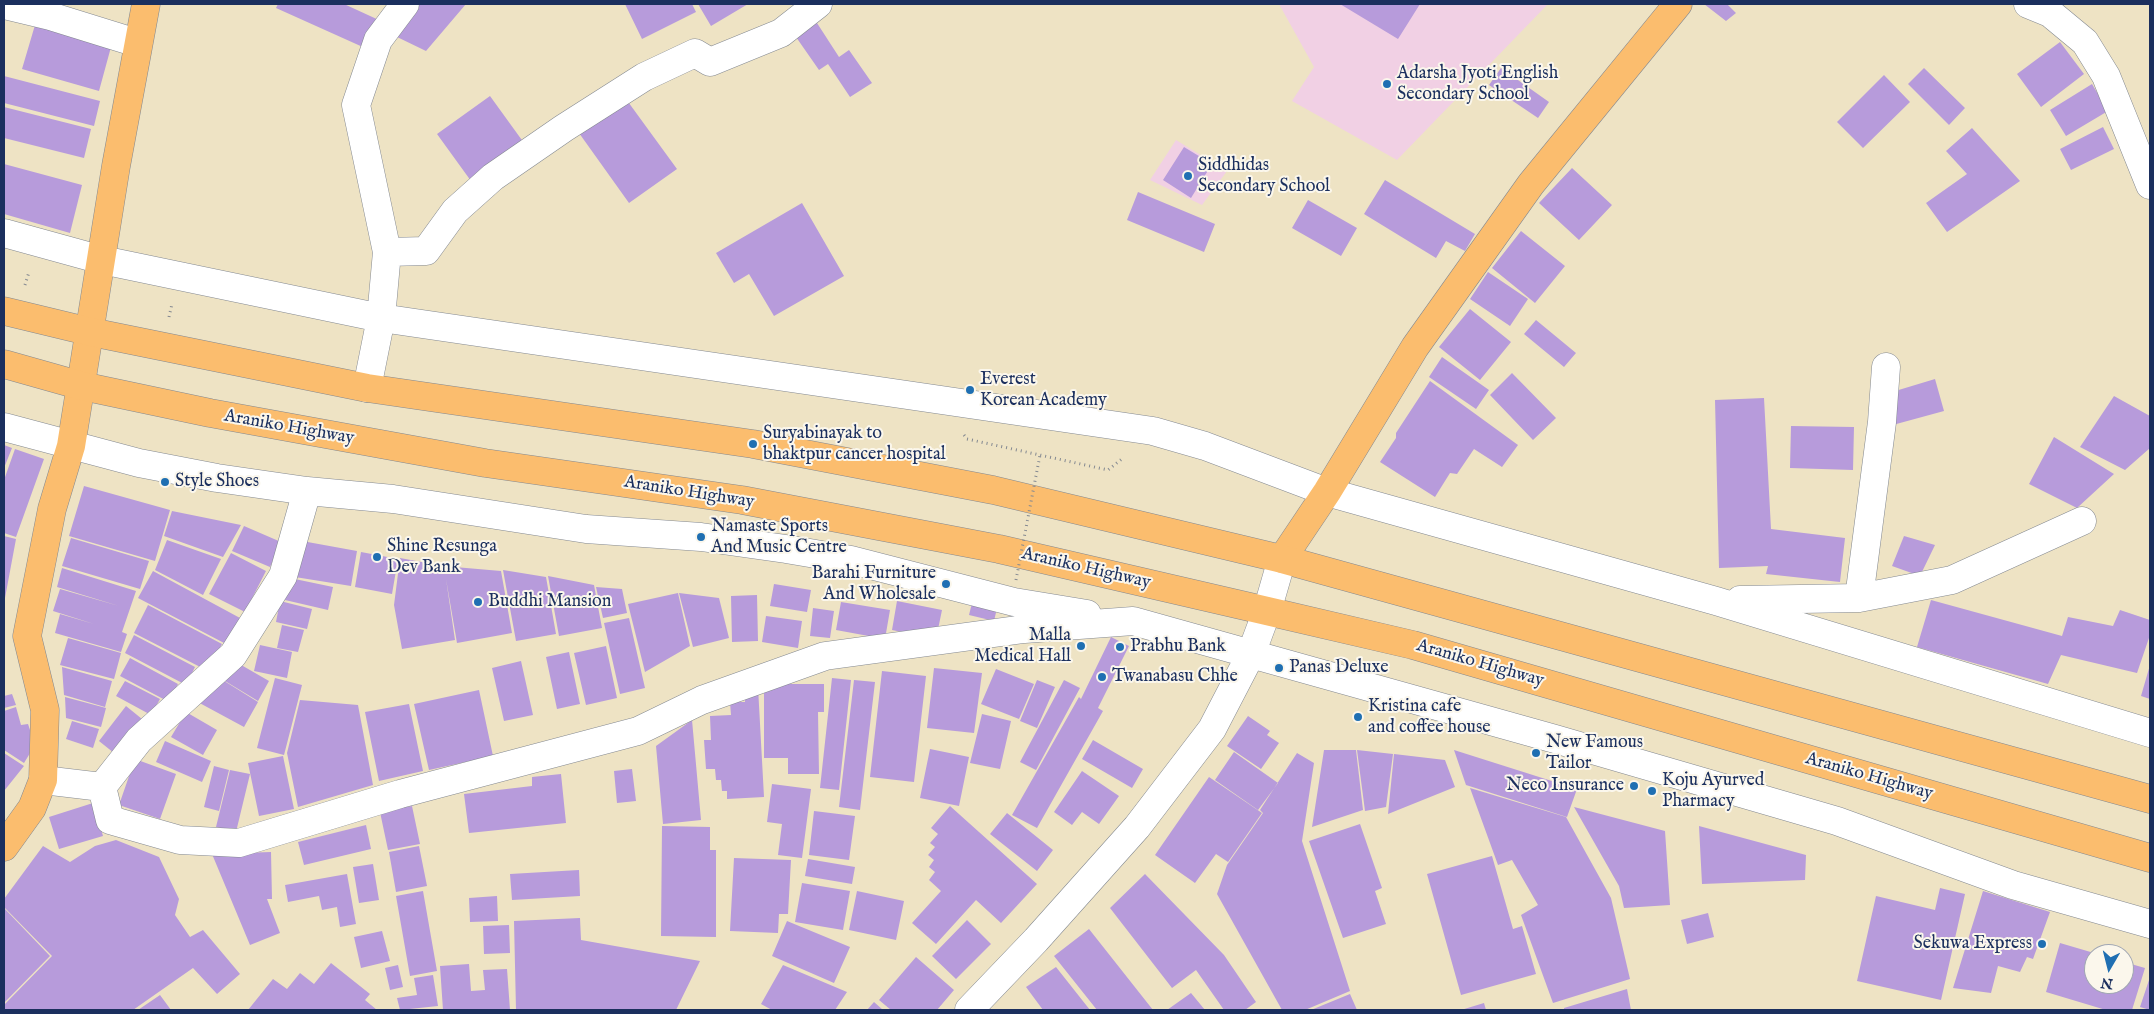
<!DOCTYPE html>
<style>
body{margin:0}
#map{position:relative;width:2154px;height:1014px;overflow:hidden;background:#eee3c4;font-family:"IM FELL English",serif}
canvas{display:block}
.frame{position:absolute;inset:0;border:5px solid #1b2f5e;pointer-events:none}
.north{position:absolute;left:2084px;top:944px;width:50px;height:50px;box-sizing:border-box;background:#fbf7ec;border:1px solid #a1a7b3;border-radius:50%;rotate:188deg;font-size:14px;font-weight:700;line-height:20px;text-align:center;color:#1b2f5e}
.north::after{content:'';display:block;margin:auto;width:18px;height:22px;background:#1f6fb2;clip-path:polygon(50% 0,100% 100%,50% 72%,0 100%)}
</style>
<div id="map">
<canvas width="2154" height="1014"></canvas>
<div class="frame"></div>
<div class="north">N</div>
</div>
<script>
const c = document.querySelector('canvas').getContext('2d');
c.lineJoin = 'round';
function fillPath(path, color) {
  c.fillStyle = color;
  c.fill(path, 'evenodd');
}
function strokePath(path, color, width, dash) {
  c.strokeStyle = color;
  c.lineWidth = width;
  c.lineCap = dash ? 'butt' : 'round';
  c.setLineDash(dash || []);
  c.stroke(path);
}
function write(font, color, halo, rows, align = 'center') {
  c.font = font + ' "IM FELL English",serif';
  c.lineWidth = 4;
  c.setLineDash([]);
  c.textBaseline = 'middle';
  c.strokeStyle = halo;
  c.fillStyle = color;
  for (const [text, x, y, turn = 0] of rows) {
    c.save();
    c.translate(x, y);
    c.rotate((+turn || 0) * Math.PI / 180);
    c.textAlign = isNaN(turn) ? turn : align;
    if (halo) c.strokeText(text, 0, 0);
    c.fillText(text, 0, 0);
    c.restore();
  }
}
fillPath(new Path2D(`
 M1279 4H1548L1397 160 1292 101 1314 67Z
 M1176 140 1227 171 1202 205 1150 180Z`), '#f1d0e4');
fillPath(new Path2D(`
 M278 4H344L381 21 365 48 276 8Z
 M418 4H466L426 51 395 36Z
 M625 4H692L696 12 642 39Z
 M698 4H748L711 26Z
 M1340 4H1420L1398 39Z
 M1704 4H1727L1736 13 1726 21Z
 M817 23 839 57 849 50 872 83 850 97 828 64 819 70 796 37Z
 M35 25 111 47 99 91 22 69Z
 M2060 42 2084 74 2041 107 2017 74Z
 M1501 68 1549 102 1538 118 1489 85Z
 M1924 68 1965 108 1949 125 1908 84Z
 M1884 75 1910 102 1863 148 1837 122Z
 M4 76 100 101 94 126 4 103Z
 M2092 84 2108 111 2066 136 2050 110Z
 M490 96 524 143 471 181 437 134Z
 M626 99 677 169 629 203 579 133Z
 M4 107 91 129 84 158 4 138Z
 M2103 127 2114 149 2071 170 2060 149Z
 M1972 128 2020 181 1947 232 1926 203 1967 174 1946 151Z
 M1184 147 1212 164 1191 198 1163 180Z
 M4 164 82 185 70 233 4 214Z
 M1572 168 1612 205 1579 240 1539 203Z
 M1385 180 1475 234 1465 251 1446 241 1436 258 1364 214Z
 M1138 192 1215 224 1204 252 1127 220Z
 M1308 200 1357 228 1341 256 1292 228Z
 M802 203 844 276 774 316 749 274 734 283 716 253Z
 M1521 231 1565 266 1535 303 1492 268Z
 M1488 272 1528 299 1510 326 1470 299Z
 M1470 309 1511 342 1480 380 1439 347Z
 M1536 320 1576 353 1564 367 1524 334Z
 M1442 357 1489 390 1476 409 1429 377Z
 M1512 373 1556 418 1533 440 1490 395Z
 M1935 379 1944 411 1889 426 1892 392Z
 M1430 381 1518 445 1502 467 1474 449 1457 474 1450 473 1435 497 1380 462 1396 438V433Z
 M2114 396 2150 416V448L2125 470 2080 447Z
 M1764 398 1771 529 1845 538 1840 582 1766 574 1768 566 1719 568 1715 400Z
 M1791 426 1854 427 1853 470 1790 468Z
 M2054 437 2114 474 2077 508 2029 484Z
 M4 445 12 448 4 468Z
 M15 449 44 459 16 537 4 533V480Z
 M84 486 170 510 155 561 69 536Z
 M172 511 241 525 223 557 164 536Z
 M244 526 281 542 270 567 232 551Z
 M4 536 16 539 5 598H4Z
 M1904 536 1935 545 1920 576 1892 566Z
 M71 538 149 561 140 589 62 566Z
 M167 540 221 559 203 595 155 570Z
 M302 541 357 551 351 586 295 577Z
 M361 552 398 559 392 594 355 587Z
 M231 553 266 571 245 612 209 594Z
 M400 558 443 566 501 571 512 633 457 643 446 579 455 640 402 649 394 605Z
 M62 568 136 591 122 632 127 634 121 652 55 633 60 614 94 624 53 611 60 589 119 606 57 587Z
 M503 570 546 577 556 634 516 641Z
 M153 571 240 618 226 644 138 598Z
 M548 576 594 585 602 628 559 636Z
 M290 578 333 587 328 610 285 600Z
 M774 584 811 590 807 612 770 606Z
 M596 587 622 589 627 613 603 618Z
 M678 593 690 646 645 672 628 604Z
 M679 593 719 598 729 638 693 647Z
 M757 595 758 641 732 642 731 596Z
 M973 599 998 604 994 621 969 615Z
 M1931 600 2062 636 2068 617 2113 626 2120 610 2150 620V635L2137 673 2061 655 2048 684 1917 647Z
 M280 601 312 609 307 629 276 622Z
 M897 601 942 610 936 639 892 630Z
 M841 602 890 610 885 639 836 630Z
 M148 605 222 644 208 671 134 633Z
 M813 608 834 611 830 638 810 636Z
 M766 616 802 621 798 648 762 642Z
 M629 618 645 688 620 694 604 623Z
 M282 625 304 630 298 652 277 648Z
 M134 635 195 667 186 685 125 653Z
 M1111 637 1129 646 1098 708 1103 711 1037 828 1012 815 1079 697 1081 699Z
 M68 638 121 653 114 679 60 665Z
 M260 645 292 652 287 678 254 671Z
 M606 646 617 698 586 705 574 653Z
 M569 652 580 704 557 709 546 657Z
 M130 658 178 684 169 702 120 676Z
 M521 661 533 715 504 721 492 668Z
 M236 662 269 681 258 701 225 681Z
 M2150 665V699L2141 696Z
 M62 667 112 681 105 707 64 695Z
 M934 668 982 673 974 733 927 728Z
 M996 669 1034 684 1019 719 981 704Z
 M882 671 926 676 914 782 870 777Z
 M275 678 302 685 284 755 257 748Z
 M832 678 851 680 839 790 820 788Z
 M221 679 258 702 244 727 194 700Z
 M854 680 875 682 860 810 839 807Z
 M1037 680 1055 687 1037 728 1020 721Z
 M1064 680 1080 688 1036 770 1020 762Z
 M125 681 160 699 151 715 116 696Z
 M764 684H824V712H818L819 774H788V758H764Z
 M758 687 764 797 727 799V791H722L721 780H716L715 769H706L704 740H711L710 716 731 715 730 702H745V688Z
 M479 690 493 756 429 770 414 704Z
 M12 694 16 705 4 708V696Z
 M65 697 106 708 101 727 66 718Z
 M300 700 358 705 373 785 298 807 287 753Z
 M409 704 423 771 379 781 365 712Z
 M126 706 142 719 114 753 99 741Z
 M16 707 21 725 28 724 35 745 24 763 4 750V711Z
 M186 712 217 730 203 755 171 737Z
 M982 714 1011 721 1000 769 970 763Z
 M1248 716 1270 731 1267 735 1279 743 1261 769 1227 746Z
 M692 720 701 820 663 824 656 746Z
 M72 721 99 729 93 748 66 739Z
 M1093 740 1143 769 1132 788 1082 759Z
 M165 741 211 761 202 782 156 762Z
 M930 749 969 757 959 806 920 798Z
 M1324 750H1356L1363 810 1312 827Z
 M1357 750 1393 754 1386 807 1365 811Z
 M1454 750 1577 789 1567 817 1466 785Z
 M1234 752 1278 783 1258 810 1215 780Z
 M4 753 24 766 4 791Z
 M1297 753 1314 763 1302 841 1350 991 1305 1010H1282L1217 894 1227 865 1263 813 1260 810Z
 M1394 754 1445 760 1455 787 1388 814Z
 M283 756 294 809 259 816 248 763Z
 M135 759 176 774 160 819 119 805Z
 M214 766 229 770 219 811 204 807Z
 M632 769 636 801 617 803 614 771Z
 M230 770 250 774 236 832 216 827Z
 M1082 771 1119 796 1099 824 1082 812 1072 825 1054 812Z
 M561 774 566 823 469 833 464 794 532 786V777Z
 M1209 777 1262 813 1228 862 1216 854 1195 883 1155 855Z
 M772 784 811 789 802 858 778 855 782 824 767 822Z
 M1470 788 1566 817 1611 898 1630 979 1553 1003 1521 915 1538 905 1512 860 1498 865Z
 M93 803 103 836 59 849 49 817Z
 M412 806 420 844 388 850 380 812Z
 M950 806 1037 884 1001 923 976 900 936 944 912 923 941 891 929 880 935 872 929 867 934 860 928 855 935 847 930 843 938 834 931 828Z
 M1574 807 1665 831 1670 905 1624 908 1619 886Z
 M814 811 855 816 849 860 809 855Z
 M1007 813 1053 850 1037 871 990 834Z
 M1360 824 1382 888 1375 891 1386 924 1343 938 1309 841Z
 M366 825 371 849 304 865 298 842Z
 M662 826 710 827V850H716V937L661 936Z
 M1699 826 1806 855 1805 880 1702 884Z
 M116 840 159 857 179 899 175 915 190 937 203 930 240 974 217 994 193 968 133 1010H4V1005L52 956 4 907V899L43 846 70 862 95 846Z
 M419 846 427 886 396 892 389 852Z
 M271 852 272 899H267L280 933 250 945 212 854Z
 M1492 856 1513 929 1522 926 1536 974 1461 995 1427 874Z
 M734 858 791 860 788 914H779L778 933 730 931Z
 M808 859 855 867 852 884 805 876Z
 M373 864 379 900 359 903 353 867Z
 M579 870 580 896 512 900 510 874Z
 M347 874 356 924 340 927 337 907 322 910 319 896 288 902 285 885Z
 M1145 874 1224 955 1256 1002 1245 1010H1224L1196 970 1172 988 1110 908Z
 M802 883 850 891 843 930 795 922Z
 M1940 888 1965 894 1941 1000 1857 981 1876 896 1935 910Z
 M423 891 437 971 410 976 396 896Z
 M857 891 904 901 896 940 849 930Z
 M1983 891 2050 912 2033 959 2027 957 2020 972 1998 966 1991 993 1953 988Z
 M497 896 498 921 470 922 469 898Z
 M4 908 50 956 4 1003Z
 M1708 913 1714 937 1687 944 1681 920Z
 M580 918 581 940 700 961 676 1010H516L514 921Z
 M967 920 991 944 956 979 932 956Z
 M787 921 850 947 834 983 772 956Z
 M509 925 510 953 484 954 483 926Z
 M1089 929 1153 1010H1097L1054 956Z
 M382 931 390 961 361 968 354 937Z
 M2060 943 2094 953V984H2124V962L2145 968 2132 1010H2106L2046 992Z
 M916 957 954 990 937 1010H891L879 1000Z
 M331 963 370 994 365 1000 377 1010H248L273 979 287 989 300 973 314 984Z
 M469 964 471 991 485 990 483 970 507 969 510 1010H443L440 966Z
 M398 965 403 987 390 990 385 968Z
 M783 965 847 992 835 1010H772L761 1004Z
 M1056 967 1090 1010H1043L1026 987Z
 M433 975 438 1006 400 1010 397 998 417 995 414 978Z
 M2150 977V1010L2140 1007Z
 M1627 989 1631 1010H1564V1008Z
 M1191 993 1205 1010H1167Z
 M1350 994 1357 1010H1311Z
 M160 995 171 1010H138Z
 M874 1002 883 1010H867Z
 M1484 1003 1486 1010H1461Z`), '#b79bdb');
const minor = new Path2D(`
 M2028 4 2050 13 2085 42 2106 76 2150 185
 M4 5 50 16 137 43
 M4 233 102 260 381 318 1153 431 1205 446 1327 492 1716 601 2150 733
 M387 252 426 251 455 211 493 177 564 128 644 77 695 53 710 62 781 33 818 4
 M367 388 381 318 387 252 356 105 378 40 405 4
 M4 427 139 463 217 478 307 491 393 499 586 529 701 537 786 549 851 560 1014 602 1087 614
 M1859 598 1882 422 1886 367
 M1740 600 1859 598 1952 580 2082 521
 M43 780 102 787 110 820 180 840 239 843 400 794 638 731 702 700 825 656 1024 629 1133 621 1555 739 1837 821 2013 885 2150 924
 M102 787 139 740 233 655 283 576 307 491
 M969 1010 1036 940 1137 827 1212 729 1251 654 1267 611 1282 559`);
const major = new Path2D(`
 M1282 559 1327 492 1415 347 1531 184 1678 4
 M4 847 32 808 43 780 45 710 27 636 52 509 71 446 116 166 146 4`);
const highway = new Path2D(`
 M4 311 91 332 367 388 753 444 993 490 1282 559 2150 799
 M4 364 82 386 210 413 485 463 742 500 999 549 1267 611 1413 645 2150 858`);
strokePath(minor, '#848991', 29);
strokePath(major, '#848991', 29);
strokePath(highway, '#848991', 29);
strokePath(new Path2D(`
 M25 285 29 272
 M169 317 172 304
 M964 435 967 439 1108 470 1123 458`), '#848991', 3, [1, 4]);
strokePath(minor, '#fff', 28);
strokePath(major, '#fbbd6e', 28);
strokePath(highway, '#fbbd6e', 28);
strokePath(new Path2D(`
 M1016 580 1040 455`), '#848991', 3, [1, 4]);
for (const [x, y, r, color] of [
 [1387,84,5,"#1f6fb2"],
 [1188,176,5,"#1f6fb2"],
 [970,390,5,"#1f6fb2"],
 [753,444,5,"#1f6fb2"],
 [165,482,5,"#1f6fb2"],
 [701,537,5,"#1f6fb2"],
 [377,557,5,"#1f6fb2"],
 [946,584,5,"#1f6fb2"],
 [478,602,5,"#1f6fb2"],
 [1081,646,5,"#1f6fb2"],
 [1120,647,5,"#1f6fb2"],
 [1279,668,5,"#1f6fb2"],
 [1102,677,5,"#1f6fb2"],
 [1358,717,5,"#1f6fb2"],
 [1536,753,5,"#1f6fb2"],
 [1634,786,5,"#1f6fb2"],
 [1652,791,5,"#1f6fb2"],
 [2042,944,5,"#1f6fb2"]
]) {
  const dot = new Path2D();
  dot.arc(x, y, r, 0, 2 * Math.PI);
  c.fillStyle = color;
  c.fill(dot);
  strokePath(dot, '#fbf7ec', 2);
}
write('18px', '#1b2f5e', '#fbf7ec', [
 ["Adarsha Jyoti English",1397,74],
 ["Secondary School",1397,95],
 ["Siddhidas",1198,166],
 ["Secondary School",1198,187],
 ["Everest",980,380],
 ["Korean Academy",980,401],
 ["Suryabinayak to",763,434],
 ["bhaktpur cancer hospital",763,455],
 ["Style Shoes",175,482],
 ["Namaste Sports",711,527],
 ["And Music Centre",711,548],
 ["Shine Resunga",387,547],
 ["Dev Bank",387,568],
 ["Barahi Furniture",936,574,"right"],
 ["And Wholesale",936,595,"right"],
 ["Buddhi Mansion",488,602],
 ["Malla",1071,636,"right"],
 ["Medical Hall",1071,657,"right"],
 ["Prabhu Bank",1130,647],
 ["Panas Deluxe",1289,668],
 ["Twanabasu Chhe",1112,677],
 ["Kristina cafe",1368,707],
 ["and coffee house",1368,728],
 ["New Famous",1546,743],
 ["Tailor",1546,764],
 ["Koju Ayurved",1662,781],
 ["Pharmacy",1662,802],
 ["Neco Insurance",1624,786,"right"],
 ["Sekuwa Express",2032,944,"right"]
], 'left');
write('18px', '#1b2f5e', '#fbf7ec', [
 ["Araniko Highway",289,428,10],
 ["Araniko Highway",689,493,9],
 ["Araniko Highway",1086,569,13],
 ["Araniko Highway",1480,664,16],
 ["Araniko Highway",1869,777,16]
]);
</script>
